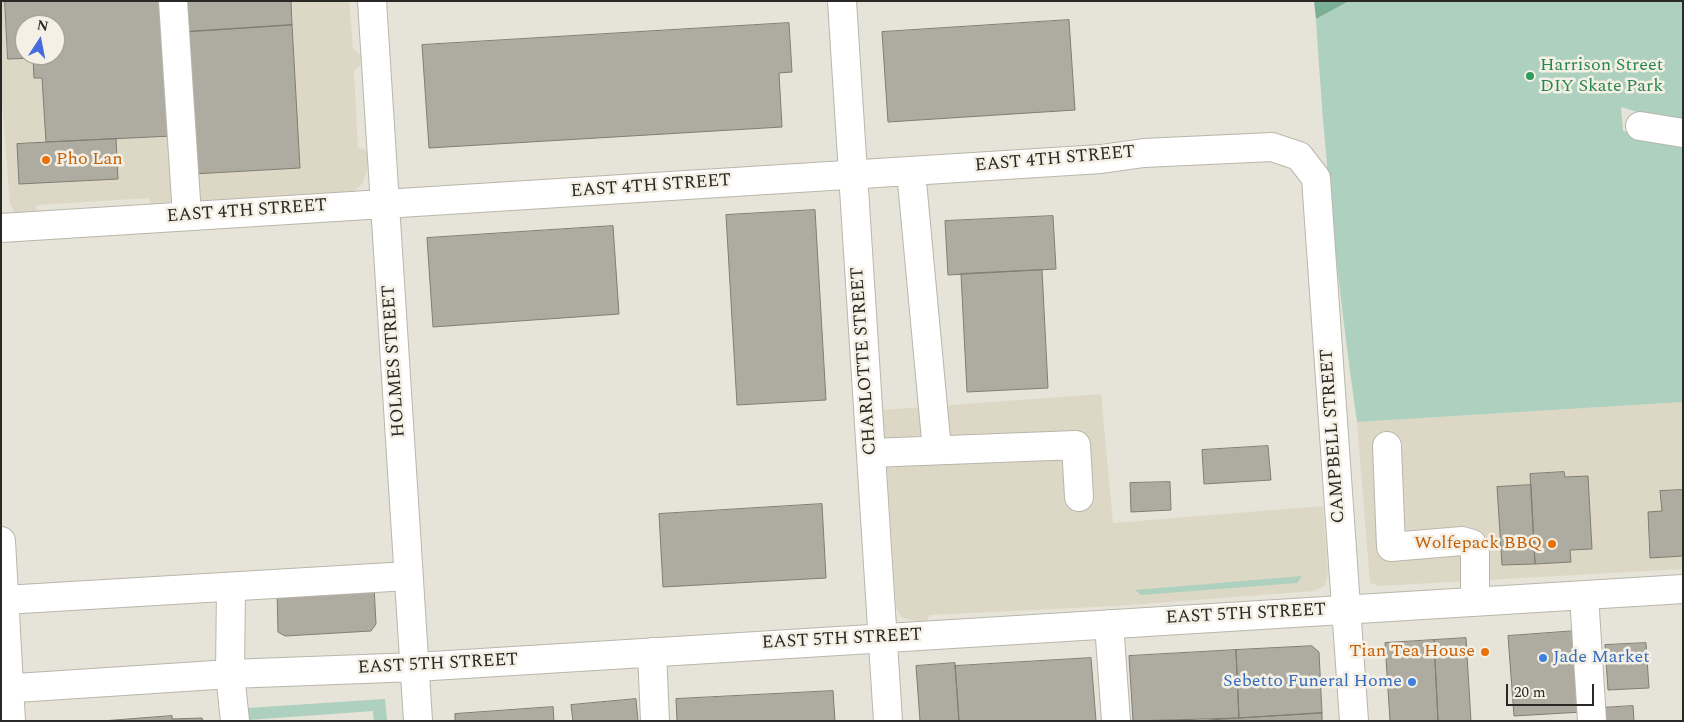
<!DOCTYPE html>
<style>
body{margin:0}
#map{position:relative;width:1684px;height:722px;overflow:hidden;background:#e6e3d8;font-family:Spectral,serif}
canvas{display:block}
.frame{position:absolute;inset:0;border:2px solid #292824;pointer-events:none}
.north{position:absolute;left:15px;top:15px;width:50px;height:50px;box-sizing:border-box;background:#f4f0e5;border:1px solid #a3a098;border-radius:50%;rotate:11deg;font-size:14px;font-weight:700;line-height:20px;text-align:center;color:#292824}
.north::after{content:'';display:block;margin:auto;width:18px;height:22px;background:#456cde;clip-path:polygon(50% 0,100% 100%,50% 72%,0 100%)}
.scale{position:absolute;left:1506px;top:684px;width:88px;height:22px;box-sizing:border-box;border:2px solid #292824;border-top:0;padding-left:6px;font-size:15px;line-height:18px;white-space:nowrap;color:#292824;-webkit-text-stroke:4px #f4f0e5;paint-order:stroke}
</style>
<div id="map">
<canvas width="1684" height="722"></canvas>
<div class="frame"></div>
<div class="north">N</div>
<div class="scale">20 m</div>
</div>
<script>
const c = document.querySelector('canvas').getContext('2d');
c.lineJoin = 'round';
function fillPath(path, color) {
  c.fillStyle = color;
  c.fill(path, 'evenodd');
}
function strokePath(path, color, width, dash) {
  c.strokeStyle = color;
  c.lineWidth = width;
  c.lineCap = dash ? 'butt' : 'round';
  c.setLineDash(dash || []);
  c.stroke(path);
}
function write(font, color, halo, rows, align = 'center') {
  c.font = font + ' Spectral,serif';
  c.lineWidth = 5;
  c.setLineDash([]);
  c.textBaseline = 'middle';
  c.strokeStyle = halo;
  c.fillStyle = color;
  for (const [text, x, y, turn = 0] of rows) {
    c.save();
    c.translate(x, y);
    c.rotate((+turn || 0) * Math.PI / 180);
    c.textAlign = isNaN(turn) ? turn : align;
    if (halo) c.strokeText(text, 0, 0);
    c.fillText(text, 0, 0);
    c.restore();
  }
}
fillPath(new Path2D(`
 M1 1H349L353 48 361 55 360 66 354 71 358 148 366 150 368 154 367 171 362 184 352 193 152 208 150 198 36 205 37 215 20 216 15 213 10 204 1 89ZM25 25H55V55H25Z
 M1101 394 1113 523 1323 506 1328 573 1325 586 1314 591 1116 606 930 615 927 620 916 621 901 617 896 608 883 410Z
 M1683 402V569L1379 586 1370 583 1357 422Z`), '#ddd8c6');
fillPath(new Path2D(`
 M1349 1H1683V121L1644 114 1621 107 1623 131 1683 142V402L1357 422C1338 288 1324 154 1316 19Z
 M1302 576 1297 583 1141 595 1135 590Z
 M385 699 387 721H374L373 711 248 720 247 708Z`), '#aed0be');
fillPath(new Path2D(`
 M1314 1H1349L1316 19Z`), '#7bb096');
const building = new Path2D(`
 M5 1H165L172 136 46 142 42 78H34L33 58 8 59ZM25 25H55V55H25Z
 M183 1H291L292 25 185 32Z
 M1069 20 1075 110 888 122 882 32Z
 M789 23 792 72 779 73 782 127 429 148 422 45Z
 M292 25 300 168 193 174 185 32Z
 M116 139 118 179 19 184 17 144Z
 M815 210 826 400 737 405 726 215Z
 M1053 216 1056 269 948 275 945 221Z
 M613 226 619 314 433 327 427 238Z
 M1042 270 1048 388 967 392 961 274Z
 M1268 446 1271 480 1204 484 1202 450Z
 M1564 472 1565 477 1588 476 1592 549 1570 550 1571 562 1535 564 1530 474Z
 M1170 482 1171 510 1131 512 1130 483Z
 M1531 485 1535 564 1502 565 1497 487Z
 M1683 490V556L1650 558 1648 512 1662 511 1660 491Z
 M822 504 826 578 663 587 659 514Z
 M374 586 376 624 371 631 285 636 278 632 277 590Z
 M1576 631 1582 712 1514 716 1508 636Z
 M1466 638 1471 721H1438L1434 640Z
 M1434 640 1438 721H1390L1385 643Z
 M1646 643 1649 688 1608 690 1605 645Z
 M1312 646 1319 652 1322 713 1239 718 1236 650Z
 M1236 650 1239 718 1133 721 1129 656Z
 M1091 658 1096 721H959L955 666Z
 M955 663 959 721H920L916 666Z
 M833 691 835 721H677L676 699Z
 M636 699 638 721H573L571 705Z
 M1633 706 1634 721H1601L1600 708Z
 M553 707 554 721H455V714Z
 M1322 713V721H1194L1239 718Z
 M172 716V719L202 718 203 721H102Z`);
fillPath(building, '#aeaba0');
strokePath(building, '#807d73', 1);
const minor = new Path2D(`
 M173 1 187 216
 M372 1 418 721
 M842 1 888 721
 M1640 126 1683 133
 M911 171 937 450
 M1 228 1101 159 1144 153 1272 147 1299 156 1316 178 1354 721
 M1387 446 1391 547 1462 541 1472 544 1475 552V602
 M871 453 1076 445 1079 497
 M1 541 11 721
 M231 587 230 674 235 721
 M1584 595 1592 721
 M4 600 408 576
 M1109 624 1116 721
 M652 652 655 721
 M1 689 230 674 416 667 1683 589`);
strokePath(minor, '#b9b6ab', 30);
strokePath(minor, '#fff', 28);
for (const [x, y, r, color] of [
 [1530,76,5,"#2e9e5b"],
 [46,160,5,"#e8710a"],
 [1552,544,5,"#e8710a"],
 [1485,652,5,"#e8710a"],
 [1543,658,5,"#3f7fe0"],
 [1412,682,5,"#3f7fe0"]
]) {
  const dot = new Path2D();
  dot.arc(x, y, r, 0, 2 * Math.PI);
  c.fillStyle = color;
  c.fill(dot);
  strokePath(dot, '#f4f0e5', 2);
}
write('18px', '#27864d', '#f4f0e5', [
 ["Harrison Street",1540,66],
 ["DIY Skate Park",1540,87]
], 'left');
write('18px', '#c56008', '#f4f0e5', [
 ["Pho Lan",56,160,"left"],
 ["Wolfepack BBQ",1542,544],
 ["Tian Tea House",1475,652]
], 'right');
write('18px', '#292824', '#f4f0e5', [
 ["EAST 4TH STREET",1055,160,-5],
 ["EAST 4TH STREET",651,187,-4],
 ["EAST 4TH STREET",247,212,-4],
 ["HOLMES STREET",395,361,-94],
 ["CHARLOTTE STREET",865,361,-94],
 ["CAMPBELL STREET",1334,436,-94],
 ["EAST 5TH STREET",1246,615,-3],
 ["EAST 5TH STREET",842,640,-3],
 ["EAST 5TH STREET",438,665,-3]
]);
write('18px', '#366cbe', '#f4f0e5', [
 ["Jade Market",1553,658],
 ["Sebetto Funeral Home",1402,682,"right"]
], 'left');
</script>
